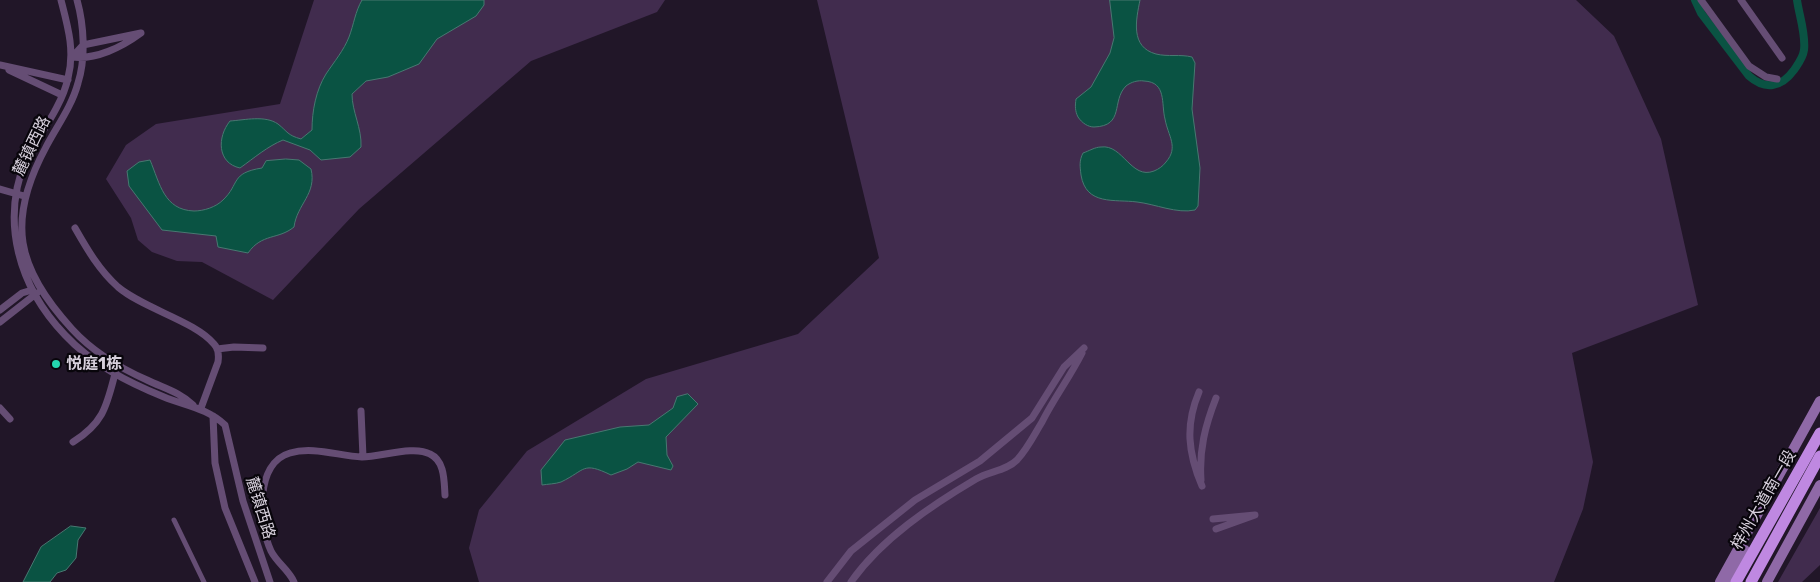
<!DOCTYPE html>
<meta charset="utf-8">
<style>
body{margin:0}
canvas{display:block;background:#211628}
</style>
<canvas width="1820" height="582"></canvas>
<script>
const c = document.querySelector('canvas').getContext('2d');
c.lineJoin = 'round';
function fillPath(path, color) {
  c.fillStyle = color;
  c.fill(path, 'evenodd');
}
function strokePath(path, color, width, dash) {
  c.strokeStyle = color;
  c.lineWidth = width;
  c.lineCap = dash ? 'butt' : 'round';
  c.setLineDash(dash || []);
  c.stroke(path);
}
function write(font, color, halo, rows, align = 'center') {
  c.font = font + ' Rubik,"Noto Sans SC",sans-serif';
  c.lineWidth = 4.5;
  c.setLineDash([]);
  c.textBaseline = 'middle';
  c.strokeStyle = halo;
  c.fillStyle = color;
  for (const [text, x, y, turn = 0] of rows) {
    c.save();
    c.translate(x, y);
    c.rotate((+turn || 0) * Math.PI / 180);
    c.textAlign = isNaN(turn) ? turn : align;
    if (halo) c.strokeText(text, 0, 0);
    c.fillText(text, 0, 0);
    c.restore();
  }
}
fillPath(new Path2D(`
 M314 0H665L657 12 531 61 359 209 273 300 202 262 177 261 152 252 138 240 131 218 106 179 126 145 156 124 280 104Z
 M817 0H1576L1614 36 1661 139 1698 305 1572 353 1593 462 1583 509 1554 582H479L469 548 479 510 527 451 646 379 798 334 879 258Z
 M1820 508V565L1802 582H1778Z`), '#412c4e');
const water = new Path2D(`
 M362 0H484V5L476 16 437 39 419 64 388 77 366 81 352 94C352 112 362 128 361 147L350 157 321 160 310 150 283 140C268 146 254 158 240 168 217 163 217 137 230 121 245 120 265 115 278 124 288 132 287 135 301 139L312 130C312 111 316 90 326 74 334 62 344 50 349 37 354 24 355 12 362 0Z
 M1110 0H1140C1136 20 1130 47 1156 54 1168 57 1180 54 1192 57L1195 63 1192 109 1200 168 1198 206 1195 210C1177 214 1155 204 1137 202 1115 199 1086 206 1081 175 1080 166 1079 161 1083 153 1089 151 1095 147 1101 147 1123 144 1131 180 1154 171 1159 169 1163 166 1166 162 1179 147 1168 136 1165 119 1161 104 1167 82 1144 81 1138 80 1131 82 1126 86 1111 101 1125 126 1094 127 1088 127 1082 123 1078 117 1075 111 1075 106 1076 99L1091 87 1110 53 1114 38Z
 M286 159 299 160 311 169C317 194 297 204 294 227 278 240 262 233 248 253L218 247 216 236 162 230 129 186 127 171 139 162 150 160C160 184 164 210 194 211 204 211 216 207 223 200 240 184 230 173 262 168L266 161Z
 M688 394 698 404 666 437 667 455 673 466 671 470 638 462 627 469 611 475C582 461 586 470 561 482 555 484 548 484 542 485L541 470 565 440 620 427 649 425 673 408 677 397Z
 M71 526 86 528 78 540 76 558 66 570 57 573 50 582H23L41 547Z`);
fillPath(water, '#0a5343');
strokePath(water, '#487871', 1);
strokePath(new Path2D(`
 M1695 0 1701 13 1749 76C1765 90 1781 88 1794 70 1798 64 1803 58 1804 50 1806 34 1799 15 1797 0`), '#0a5343', 8);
strokePath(new Path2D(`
 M174 520 204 582`), '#654d74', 5);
strokePath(new Path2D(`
 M61 0C68 27 75 51 68 78 62 106 40 134 26 159 0 222 19 287 65 335 92 364 127 382 164 397 186 406 207 408 225 425L243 501 270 582
 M77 0C84 25 86 58 78 83 72 106 57 126 46 147 6 221 16 268 72 329 92 351 120 368 147 380 163 388 180 392 193 405
 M1701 0 1749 66 1766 77 1777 79
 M1741 0 1782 58
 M141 33C122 47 96 60 72 57L83 45Z
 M0 65 68 80
 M9 70 62 95
 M0 189 24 196
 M75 228C87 249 99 270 118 287 144 309 195 321 214 344 219 349 219 355 218 362L201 408
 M0 310 22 293 32 290
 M0 322 37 293
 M217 349 234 347 263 348
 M1199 392C1185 425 1188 453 1202 486
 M0 408 10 419
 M361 411 363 457
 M213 416 215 463 225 508 255 582
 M73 442C105 422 107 404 116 370
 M1201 480C1199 450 1205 426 1216 398
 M1213 519 1255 515 1216 529
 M294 582C289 570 277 563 271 551 259 526 254 463 290 453 313 446 339 456 362 457 381 457 414 445 430 454 445 461 444 481 445 495
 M827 582 851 551 915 500 980 461 1032 418 1064 367 1084 348
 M851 582C881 539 932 505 976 479 990 471 1006 471 1017 460 1028 448 1034 435 1042 422 1054 398 1070 377 1082 353`), '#654d74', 7);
strokePath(new Path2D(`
 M1720 582 1820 401
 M1730 582 1745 550
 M1767 582 1820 485`), '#8f69a7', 10);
strokePath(new Path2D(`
 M1736 582 1820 433
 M1751 582 1820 456`), '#bf88e1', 11);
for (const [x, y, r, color] of [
 [56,364,5,"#24d5ae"]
]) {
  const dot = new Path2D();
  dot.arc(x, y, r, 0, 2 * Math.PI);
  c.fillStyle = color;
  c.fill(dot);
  strokePath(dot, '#08050b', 2);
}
write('16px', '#d7d0dc', '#08050b', [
 ["麓镇西路",32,146,-64],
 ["梓州大道南一段",1764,500,-60],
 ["麓镇西路",260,508,73]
]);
write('bold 16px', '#d7d0dc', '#08050b', [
 ["悦庭1栋",66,364]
], 'left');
</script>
